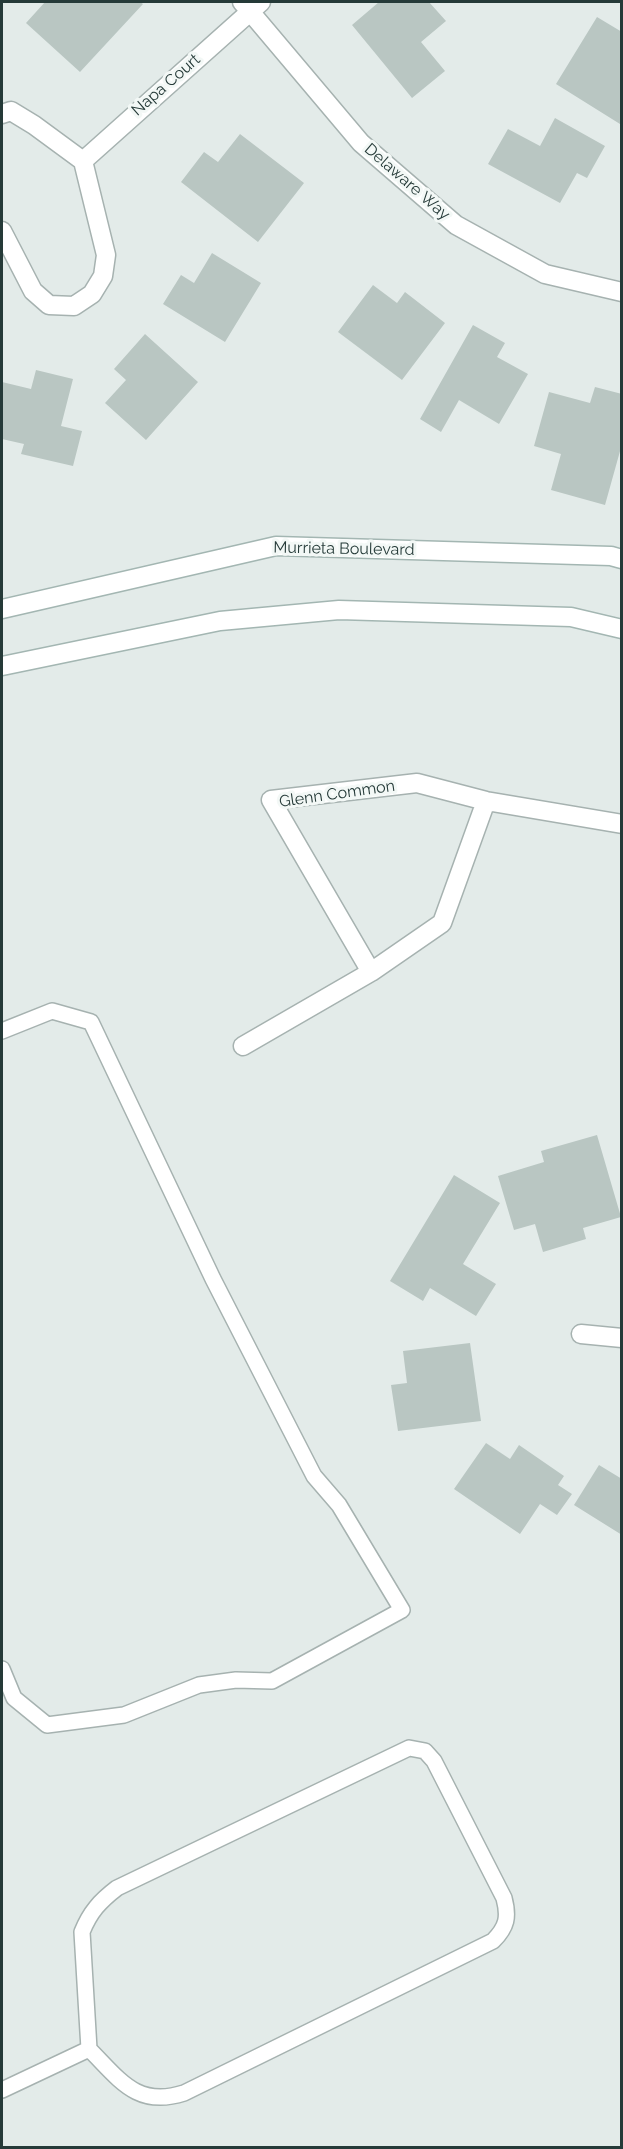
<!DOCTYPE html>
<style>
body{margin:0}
#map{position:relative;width:623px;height:2149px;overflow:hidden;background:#e3ebe9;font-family:Raleway,sans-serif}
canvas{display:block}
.frame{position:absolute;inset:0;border:3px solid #253a38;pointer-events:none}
</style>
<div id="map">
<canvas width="623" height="2149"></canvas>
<div class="frame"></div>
</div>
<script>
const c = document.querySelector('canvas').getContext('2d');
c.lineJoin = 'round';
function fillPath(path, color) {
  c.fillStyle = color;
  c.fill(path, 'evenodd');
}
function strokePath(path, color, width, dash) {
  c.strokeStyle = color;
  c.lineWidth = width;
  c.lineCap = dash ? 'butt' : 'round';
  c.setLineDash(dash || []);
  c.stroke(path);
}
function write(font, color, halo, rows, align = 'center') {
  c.font = font + ' Raleway,sans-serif';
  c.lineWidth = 6;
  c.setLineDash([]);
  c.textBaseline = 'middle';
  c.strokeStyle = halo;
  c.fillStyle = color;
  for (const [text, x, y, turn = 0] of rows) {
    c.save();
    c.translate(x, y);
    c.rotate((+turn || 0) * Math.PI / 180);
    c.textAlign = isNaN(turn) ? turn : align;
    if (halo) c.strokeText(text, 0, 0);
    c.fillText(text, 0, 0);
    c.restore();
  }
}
fillPath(new Path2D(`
 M45 2H140L143 4 80 72 26 23Z
 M379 2H429L446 21 421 42 445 71 412 98 352 25Z
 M597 17 622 32 620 124 556 84Z
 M555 118 605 146 587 178 577 173 560 203 488 164 508 129 540 146Z
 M240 134 304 183 258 242 181 182 204 152 218 162Z
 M212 253 261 283 225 342 163 304 181 275 194 283Z
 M373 285 397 303 405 292 445 323 402 380 338 332Z
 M473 325 505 343 497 357 528 374 499 424 459 400 441 432 420 419Z
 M145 334 198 382 146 440 105 403 126 380 114 369Z
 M36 370 73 379 61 426 82 431 73 466 21 454 24 444 2 439V382L31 389Z
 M595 387 622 394V444L605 505 551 490 561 454 534 446 549 392 590 403Z
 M597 1135 621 1217 583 1228 586 1239 543 1252 535 1224 514 1230 498 1176 544 1162 541 1151Z
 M454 1175 500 1203 463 1264 496 1284 476 1316 430 1288 423 1301 390 1281Z
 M470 1343 481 1421 398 1431 391 1385 407 1383 403 1351Z
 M486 1443 510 1459 519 1445 564 1476 558 1485 572 1494 557 1515 540 1504 520 1534 454 1489Z
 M599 1465 622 1479V1535L574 1505Z`), '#b9c6c2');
const service = new Path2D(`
 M2 1031 52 1011 91 1022 213 1279 314 1476 339 1505 402 1610 272 1681 236 1680 199 1685 124 1715 47 1725 14 1698 2 1669
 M409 1748 425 1751 434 1761 504 1898C509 1917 507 1927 493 1941L184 2093C137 2108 120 2080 89 2049L82 1932C90 1912 100 1901 117 1888Z
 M2 2090 89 2049`);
const minor = new Path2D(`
 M242 2 361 143 456 225 545 274 622 292
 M2 114 11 111 34 125 83 161 106 255 103 276 92 294 74 306 49 305 33 291 2 231
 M83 161 261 2
 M371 972 271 800 417 783 486 801 622 824
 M243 1046 371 972 442 923 486 801
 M581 1334 622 1338`);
const secondary = new Path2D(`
 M2 609 276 546 611 556 622 559
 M2 666 220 621 339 610 571 617 622 629`);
strokePath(service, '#a6b2b0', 18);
strokePath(minor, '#a6b2b0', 21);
strokePath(secondary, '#a3b6b2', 21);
strokePath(service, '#fff', 15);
strokePath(minor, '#fff', 18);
strokePath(secondary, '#fff', 18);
write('16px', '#253a38', '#f3f8f6', [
 ["Napa Court",166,85,-41],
 ["Delaware Way",407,182,41],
 ["Murrieta Boulevard",344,549,1],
 ["Glenn Common",337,794,-8]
]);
</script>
